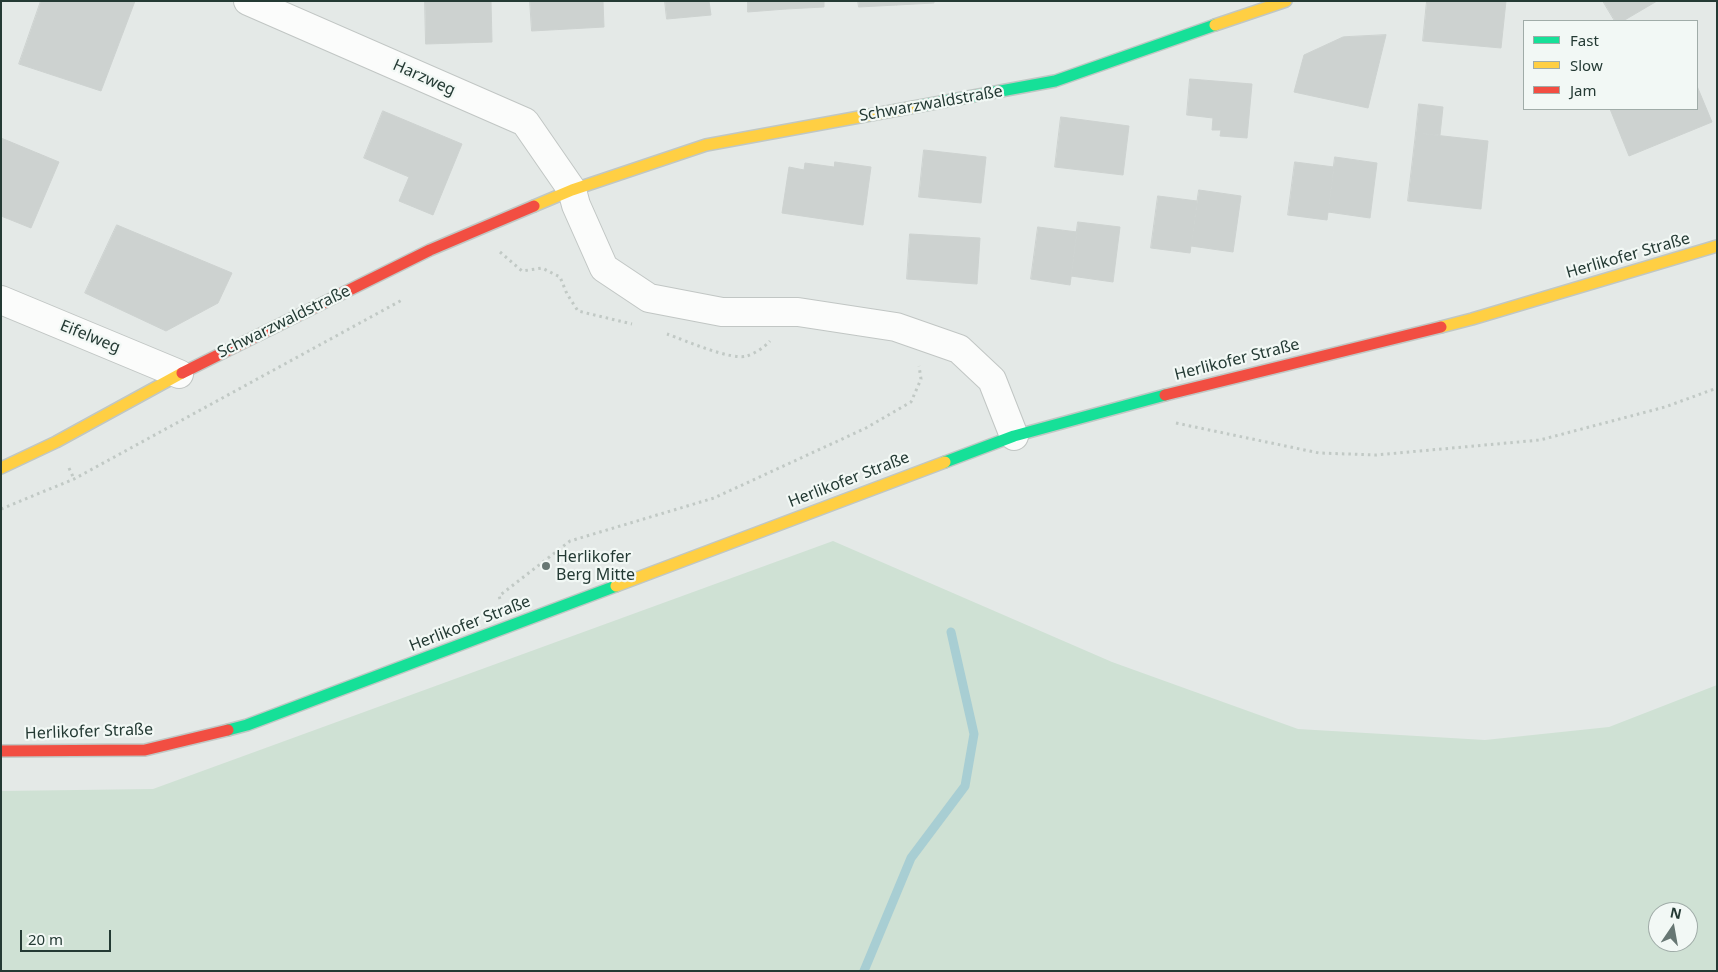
<!DOCTYPE html>
<meta charset="utf-8">
<style>
body{margin:0}
#map{position:relative;width:1718px;height:972px;overflow:hidden;background:#e4e9e7;font-family:"Noto Sans",sans-serif}
canvas{display:block}
.frame{position:absolute;inset:0;border:2px solid #243a34;pointer-events:none}
.legend{position:absolute;left:1523px;top:20px;width:175px;height:90px;box-sizing:border-box;background:#f2f8f5;border:1px solid #a0aca8;margin:0;padding:6px 9px;list-style:none;font-size:15px;color:#243a34}
.legend li{display:flex;align-items:center;gap:10px;height:25px}
.legend b{width:25px;border:1px solid #a0aca8}
.north{position:absolute;left:1648px;top:902px;width:50px;height:50px;box-sizing:border-box;background:#f2f8f5;border:1px solid #a0aca8;border-radius:50%;rotate:12deg;font-size:14px;font-weight:700;line-height:20px;text-align:center;color:#243a34}
.north::after{content:'';display:block;margin:auto;width:18px;height:22px;background:#677773;clip-path:polygon(50% 0,100% 100%,50% 72%,0 100%)}
.scale{position:absolute;left:20px;top:930px;width:91px;height:22px;box-sizing:border-box;border:2px solid #243a34;border-top:0;padding-left:6px;font-size:15px;line-height:18px;white-space:nowrap;color:#243a34;-webkit-text-stroke:4px #f2f8f5;paint-order:stroke}
</style>
<div id="map">
<canvas width="1718" height="972"></canvas>
<div class="frame"></div>
<ul class="legend">
<li><b style="height:6px;background:#16e098"></b>Fast</li>
<li><b style="height:6px;background:#ffcf43"></b>Slow</li>
<li><b style="height:6px;background:#f24e42"></b>Jam</li>
</ul>
<div class="north">N</div>
<div class="scale">20 m</div>
</div>
<script>
const c = document.querySelector('canvas').getContext('2d');
c.lineJoin = 'round';
function fillPath(path, color) {
  c.fillStyle = color;
  c.fill(path, 'evenodd');
}
function strokePath(path, color, width, dash) {
  c.strokeStyle = color;
  c.lineWidth = width;
  c.lineCap = dash ? 'butt' : 'round';
  c.setLineDash(dash || []);
  c.stroke(path);
}
function write(font, color, halo, rows, align = 'center') {
  c.font = font + ' "Noto Sans",sans-serif';
  c.lineWidth = 4.5;
  c.setLineDash([]);
  c.textBaseline = 'middle';
  c.strokeStyle = halo;
  c.fillStyle = color;
  for (const [text, x, y, turn = 0] of rows) {
    c.save();
    c.translate(x, y);
    c.rotate((+turn || 0) * Math.PI / 180);
    c.textAlign = isNaN(turn) ? turn : align;
    if (halo) c.strokeText(text, 0, 0);
    c.fillText(text, 0, 0);
    c.restore();
  }
}
fillPath(new Path2D(`
 M833 541 1112 662 1298 729 1485 740 1609 727 1717 685V971H1V791L153 789ZM1658 912H1688V942H1658Z`), '#cfe1d4');
strokePath(new Path2D(`
 M864 971 911 858 965 786 974 734 951 632`), '#a8ced3', 9);
const building = new Path2D(`
 M41 1H135L101 91 19 64Z
 M425 1H491L492 42 426 44Z
 M530 1H603L604 27 532 31Z
 M665 1H709L711 15 667 19Z
 M748 1H785L786 9 748 12Z
 M785 1H824V7L786 9Z
 M858 1H896L897 5 859 7Z
 M896 1H934V3L897 5Z
 M1427 1H1506L1501 48 1423 41Z
 M1603 1H1657L1623 21H1615Z
 M1386 35 1368 108 1294 92 1304 55 1343 37Z
 M1190 79 1252 84 1247 138 1220 136 1221 130H1212L1213 118 1187 115Z
 M1697 86 1712 122 1629 156 1610 109H1697Z
 M1419 104 1443 107 1440 135 1416 133Z
 M383 111 462 144 433 215 399 201 409 177 364 158Z
 M1061 117 1129 126 1123 175 1055 167Z
 M1416 133 1488 141 1481 209 1408 201Z
 M1 138 59 162 31 228 1 216Z
 M924 150 986 157 981 203 919 197Z
 M1335 157 1377 163 1370 218 1328 212Z
 M835 162 871 167 863 225 782 213 789 167 804 170 805 163 834 167Z
 M1295 162 1334 167 1327 220 1288 215Z
 M1199 190 1241 196 1233 252 1191 246Z
 M1158 196 1197 201 1190 253 1151 248Z
 M1078 222 1120 227 1113 282 1071 276Z
 M117 225 232 273 218 303 166 331 85 293Z
 M1038 227 1077 232 1070 285 1031 279Z
 M910 234 980 238 977 284 907 279Z`);
fillPath(building, '#cdd2d0');
strokePath(building, '#cdd2d0', 1);
const street = new Path2D(`
 M248 1 525 122 572 190 576 205 604 268 649 298 722 312H798L896 327 959 349 992 380 1014 436
 M1 300 179 374`);
const fast = new Path2D(`
 M914 107 1055 81 1215 25
 M945 462 1014 436 1165 395
 M228 730 247 725 616 586`);
const slow = new Path2D(`
 M1215 25 1286 1
 M534 206 572 190 706 145 914 107
 M1441 327 1472 319 1717 246
 M1 468 56 442 182 373
 M616 586 945 462`);
const jam = new Path2D(`
 M182 373 430 250 534 206
 M1165 395 1441 327
 M1 751 145 750 228 730`);
strokePath(street, '#c1c6c4', 30);
strokePath(fast, '#c0c7c4', 14);
strokePath(slow, '#c0c7c4', 14);
strokePath(jam, '#c0c7c4', 14);
strokePath(new Path2D(`
 M500 252 522 271 542 268 560 277 567 294 578 311 632 324
 M667 334C684 340 732 361 747 356 754 354 765 347 770 341
 M1176 423 1319 453 1376 455 1540 440 1665 407 1717 388
 M69 468 74 479
 M1 509 74 479 402 300
 M500 599 499 596 570 541 714 498 866 428 911 402 921 379 919 366`), '#c1c9c5', 3, [2.5, 4]);
strokePath(street, '#fbfcfb', 28);
strokePath(fast, '#16e098', 11);
strokePath(slow, '#ffcf43', 11);
strokePath(jam, '#f24e42', 11);
for (const [x, y, r, color] of [
 [546,566,5,"#677773"]
]) {
  const dot = new Path2D();
  dot.arc(x, y, r, 0, 2 * Math.PI);
  c.fillStyle = color;
  c.fill(dot);
  strokePath(dot, '#f2f8f5', 2);
}
write('16px', '#243a34', '#f2f8f5', [
 ["Harzweg",424,78,24],
 ["Schwarzwaldstraße",931,104,-10],
 ["Herlikofer Straße",1628,256,-16],
 ["Schwarzwaldstraße",284,322,-26],
 ["Eifelweg",90,337,22],
 ["Herlikofer Straße",1237,360,-14],
 ["Herlikofer Straße",849,480,-21],
 ["Herlikofer Straße",470,624,-21],
 ["Herlikofer Straße",89,732,-2]
]);
write('16px', '#243a34', '#f2f8f5', [
 ["Herlikofer",556,557],
 ["Berg Mitte",556,575]
], 'left');
</script>
